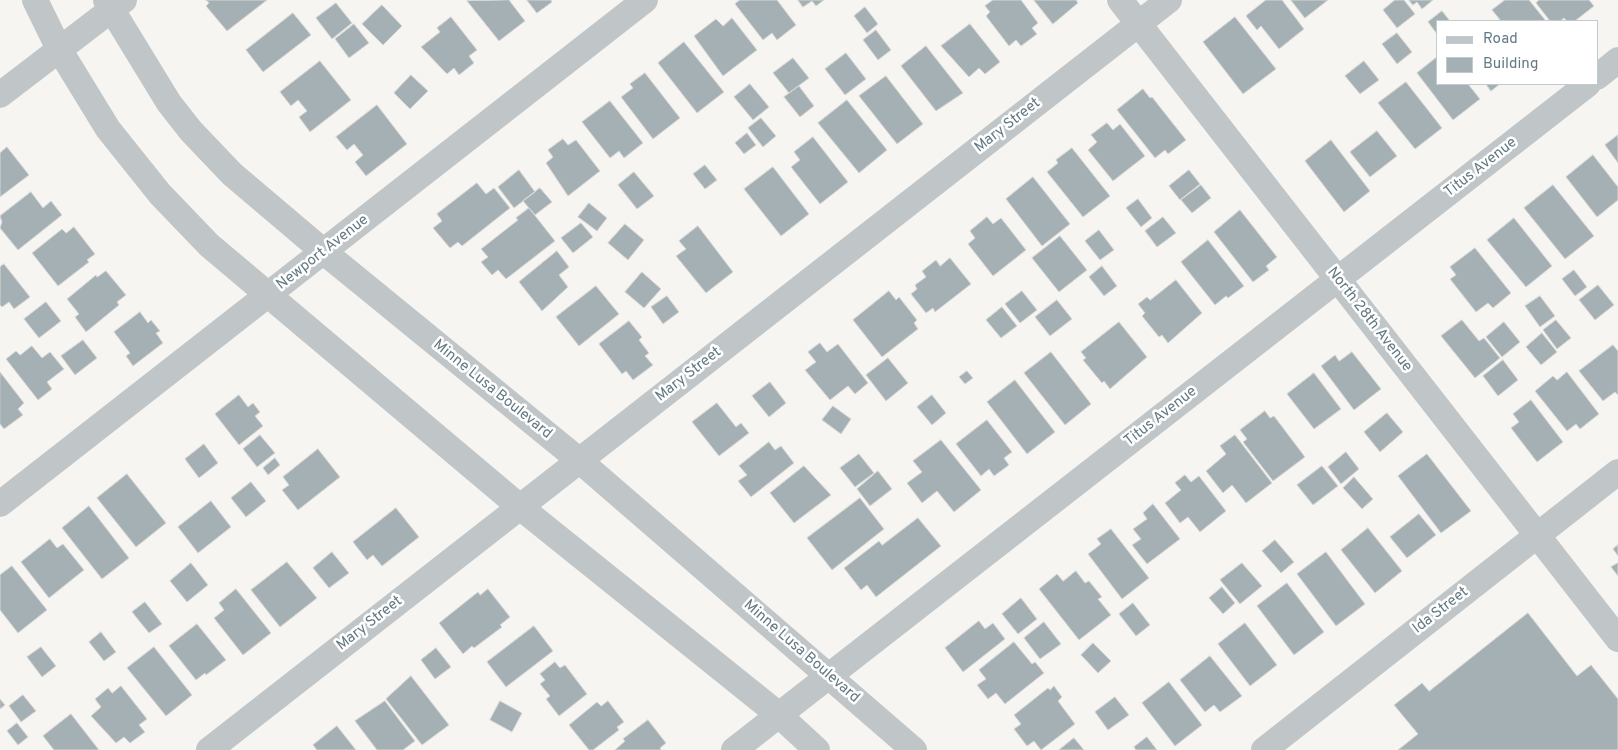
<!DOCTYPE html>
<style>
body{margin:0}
#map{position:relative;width:1618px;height:750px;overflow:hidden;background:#f6f5f2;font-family:Overpass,sans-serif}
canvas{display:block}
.legend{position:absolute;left:1436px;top:20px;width:162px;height:65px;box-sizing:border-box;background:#fff;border:1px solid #c1cace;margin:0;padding:6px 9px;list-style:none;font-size:15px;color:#637a84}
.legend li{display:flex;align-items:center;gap:10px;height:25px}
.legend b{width:25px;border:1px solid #c1cace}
</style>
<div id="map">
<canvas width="1618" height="750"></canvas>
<ul class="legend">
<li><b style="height:6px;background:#c0c6c8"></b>Road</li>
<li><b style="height:14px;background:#a5b0b4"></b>Building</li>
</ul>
</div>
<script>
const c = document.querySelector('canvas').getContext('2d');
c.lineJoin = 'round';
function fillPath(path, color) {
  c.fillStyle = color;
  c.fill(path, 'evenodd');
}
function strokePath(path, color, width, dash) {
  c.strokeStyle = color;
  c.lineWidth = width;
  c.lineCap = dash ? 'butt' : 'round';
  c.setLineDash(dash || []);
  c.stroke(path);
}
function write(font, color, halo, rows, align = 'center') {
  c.font = font + ' Overpass,sans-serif';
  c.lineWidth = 5;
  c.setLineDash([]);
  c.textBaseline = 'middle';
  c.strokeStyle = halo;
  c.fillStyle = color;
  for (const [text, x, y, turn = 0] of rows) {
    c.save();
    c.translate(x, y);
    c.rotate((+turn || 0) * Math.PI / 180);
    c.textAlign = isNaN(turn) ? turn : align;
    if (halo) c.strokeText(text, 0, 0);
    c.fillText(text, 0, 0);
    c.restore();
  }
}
const building = new Path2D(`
 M206 0H267L227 31 206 6 209 3Z
 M509 0 525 21 499 41 467 1Z
 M527 0H551L552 2 537 13Z
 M740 0H777L796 25 777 40 772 33 763 40 735 4Z
 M798 0H824L816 6 812 1 803 7Z
 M993 0H1021L1038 23 1032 28 1037 34 1021 46 1016 40 1009 46 986 16 990 12 985 6Z
 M1034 0H1076L1078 3 1053 24Z
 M1266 0H1282L1304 29 1279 49 1261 26 1257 30 1246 16Z
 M1291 0H1328L1305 18Z
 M1395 0H1404L1415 14 1397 28 1383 10Z
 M1409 0H1433L1422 9 1417 2 1413 5Z
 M1505 0H1529L1546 21H1501L1492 10Z
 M1539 0H1589L1594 6 1575 21H1567L1564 18 1560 21H1550L1536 3Z
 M336 3 352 23 332 39 316 18Z
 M382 5 402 26 383 45 362 24Z
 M865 7 878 24 867 33 854 16Z
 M1442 11 1450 21H1437V34L1428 22Z
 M293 13 311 35 263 72 246 50Z
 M451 17 477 50 469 56 474 63 459 75 454 68 447 74 421 47 440 32 437 28Z
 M1235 17 1276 69 1243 94 1203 42Z
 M732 18 757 50 723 76 694 36 716 19 723 26Z
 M354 24 369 43 349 58 335 39Z
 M970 24 1000 62 985 74 979 68 969 77 941 46Z
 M876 30 891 50 878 60 863 40Z
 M1397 33 1412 52 1397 64 1382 44Z
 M684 42 724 92 697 113 658 63Z
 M926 46 963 93 936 111 901 66Z
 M846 53 866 79 845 95 825 69Z
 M1437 57V84H1468L1480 99 1453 120 1417 73Z
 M793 58 809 78 789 93 773 73Z
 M320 61 351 100 310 132 299 117 307 111 298 100 291 106 280 92Z
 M1364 61 1379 80 1360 94 1345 76Z
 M645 73 680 118 653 139 621 97 633 88 630 84Z
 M411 75 428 91 410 109 394 93Z
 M886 76 923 124 897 144 859 96Z
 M1406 82 1442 128 1415 149 1378 103Z
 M750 84 769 107 753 120 734 97Z
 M1486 84H1500L1491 91Z
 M799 86 814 106 800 117 784 97Z
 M1143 89 1150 98 1152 97 1186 140 1168 154 1165 150 1155 158 1117 110Z
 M847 100 887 150 859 173 818 123Z
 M610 101 643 143 624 158 619 151 610 158 582 122Z
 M377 105 407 144 366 176 355 162 363 155 354 144 347 150 336 137Z
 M761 118 776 136 763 147 748 128Z
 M1107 123 1113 130 1120 124 1145 156 1113 181 1088 150 1097 142 1091 135Z
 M1377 131 1397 156 1370 177 1350 152Z
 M747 133 756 145 744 154 735 143Z
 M1618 135V163L1605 145Z
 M813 137 848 182 820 204 791 167 800 160 794 152Z
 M563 139 568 145 576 140 600 171 568 196 546 163 553 157 548 150Z
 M1331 140 1370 191 1344 212 1305 161Z
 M7 147 29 175 0 197V153Z
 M1072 148 1110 196 1083 217 1047 172 1058 163 1056 160Z
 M1593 155 1618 187V200L1597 217 1566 177Z
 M705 165 717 180 705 189 693 174Z
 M773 167 809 214 781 236 744 189Z
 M519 170 535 192 514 208 498 187Z
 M1189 170 1200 184 1180 200 1169 186Z
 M634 172 654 196 637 209 618 185Z
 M1033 177 1070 224 1042 246 1006 199Z
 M477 183 486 194 494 188 510 208 462 246 458 242 450 248 433 228 442 221 437 214Z
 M1201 185 1211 198 1192 213 1181 200Z
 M1553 185 1594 236 1565 259 1524 208Z
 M540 188 552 202 535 215 523 201Z
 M31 192 43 208 51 201 62 215 18 250 0 228 2 222 0 216Z
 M1138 199 1152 218 1141 227 1126 208Z
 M589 203 607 218 597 231 578 217Z
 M529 208 555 241 506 279 498 270 492 275 481 262 488 257 481 249 518 220 516 218Z
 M1240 210 1277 257 1266 266 1269 270 1253 282 1214 232Z
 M987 217 993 224 1001 218 1026 250 993 276 968 244 975 238 970 231Z
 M1163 217 1176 233 1157 247 1145 231Z
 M1514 218 1552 266 1526 287 1487 240Z
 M581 223 593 237 573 253 561 238Z
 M625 224 644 240 628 260 608 243Z
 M698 226 733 272 706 293 676 256 686 249 679 241Z
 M74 227 95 254 87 260 89 262 58 286 32 253 62 229 66 233Z
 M1099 230 1114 250 1100 260 1085 241Z
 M1060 236 1087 270 1059 292 1032 258Z
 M1208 240 1244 286 1228 298 1226 296 1215 305 1181 262Z
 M1475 248 1511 293 1493 308 1488 303 1476 312 1450 279 1456 275 1450 267Z
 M557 251 569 267 559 275 568 287 542 311 519 282Z
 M950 258 971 284 935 312 933 308 926 313 911 294 917 289 915 285 926 277 922 271 936 260 940 266Z
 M4 264 30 297 14 309 9 302 2 307 0 305V267Z
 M1102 266 1117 286 1104 296 1089 277Z
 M1574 270 1587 287 1575 296 1562 279Z
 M106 271 126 295 117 302 119 305 86 332 75 317 79 314 67 299 96 275 97 277Z
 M642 272 661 289 644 308 625 292Z
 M1176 280 1202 313 1168 343 1162 335 1159 337 1142 316 1145 313 1138 304 1147 297 1150 300Z
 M1598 285 1614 305 1595 320 1579 300Z
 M596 286 619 314 579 346 556 317Z
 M889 291 896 300 899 297 917 320 914 323 918 329 882 357 853 320Z
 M1022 291 1037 310 1020 323 1005 304Z
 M667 296 679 312 663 324 651 307Z
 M1540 296 1555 316 1540 327 1525 306Z
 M1057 300 1072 319 1050 336 1035 317Z
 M46 302 61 321 39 338 24 319Z
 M1002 307 1017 326 1001 338 986 320Z
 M140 312 148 323 151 320 160 331 156 333 163 343 133 366 126 356 130 353 114 332Z
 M1462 320 1479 341 1484 338 1500 358 1475 378 1441 336Z
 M1556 320 1571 338 1557 349 1543 330Z
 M629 321 642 337 639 340 649 353 645 356 653 365 633 380 626 371 622 374 599 344Z
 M1119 322 1147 357 1110 389 1104 381 1102 383 1083 360 1086 358 1081 352Z
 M1504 322 1520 342 1502 357 1486 337Z
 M1542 333 1557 352 1541 365 1526 347Z
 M83 340 97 358 75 375 61 356Z
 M820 343 827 352 838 344 868 383 855 394 848 386 830 400 805 370 816 362 808 352Z
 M1613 345 1618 351V395L1615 392 1603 401 1579 371Z
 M32 346 42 358 50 352 64 369 47 382 52 389 38 400 6 359 16 351 20 355Z
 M1051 352 1091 404 1065 425 1024 373Z
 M1352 352 1381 389 1354 410 1321 366 1335 355 1339 361Z
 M888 358 908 383 886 401 866 375Z
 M1503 360 1518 380 1498 396 1483 376Z
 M967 371 973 378 965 384 959 377Z
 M0 372 24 403 18 409 23 415 4 429 0 424Z
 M1567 372 1599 414 1580 429 1576 424 1567 431 1535 391 1553 376 1557 380Z
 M1314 373 1341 409 1314 429 1287 394Z
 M1015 380 1055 432 1027 454 987 402Z
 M770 382 786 403 769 417 752 396Z
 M239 395 248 407 253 403 260 412 255 416 263 426 239 445 215 414Z
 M932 395 946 413 932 425 917 407Z
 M1531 400 1563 442 1537 462 1511 428 1519 422 1513 414Z
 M717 403 736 427 741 423 749 433 719 456 692 422Z
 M833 406 851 419 841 434 822 420Z
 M1265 411 1270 418 1274 416 1305 457 1273 481 1243 442 1247 439 1240 430Z
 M1387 413 1403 432 1380 452 1364 432Z
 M987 420 1012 452 1004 458 1009 465 994 476 989 469 981 476 956 444Z
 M260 435 275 453 257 467 243 449Z
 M1235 435 1272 483 1246 503 1232 485 1223 493 1206 471 1226 454 1220 446Z
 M941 440 981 490 954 512 937 491 922 503 907 483 922 472 913 461Z
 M769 442 775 450 781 446 794 463 751 497 738 481 747 475 739 466Z
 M204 444 218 463 199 478 185 459Z
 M318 449 340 477 298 510 282 490 289 485 283 477Z
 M1346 452 1359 469 1341 484 1328 467Z
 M859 454 874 473 855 487 840 468Z
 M1427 454 1471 511 1441 533 1398 476Z
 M275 458 280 465 268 475 263 468Z
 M804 466 831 495 794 523 770 493Z
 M1322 466 1338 486 1313 505 1297 485Z
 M878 471 892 489 870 506 857 489Z
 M127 474 166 523 136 547 97 498Z
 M1185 475 1191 482 1199 476 1226 511 1200 532 1188 517 1180 523 1165 503 1181 490 1175 483Z
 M1354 477 1373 499 1362 509 1343 488Z
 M251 482 266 501 246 517 231 498Z
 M860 498 884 529 832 570 807 538Z
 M211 501 231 527 198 553 178 527Z
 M1153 504 1180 539 1147 564 1132 545 1141 539 1133 529 1147 519 1143 513Z
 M89 506 129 558 102 579 62 528Z
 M396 508 419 537 382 566 373 555 367 560 353 542Z
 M1419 514 1436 535 1407 558 1390 537Z
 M918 518 941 546 876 597 867 585 861 590 844 568 879 541 882 545Z
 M1368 528 1402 571 1375 593 1341 550Z
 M1111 529 1149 578 1122 599 1088 554 1101 544 1097 539Z
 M50 539 57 548 63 544 84 570 49 598 21 562Z
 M1275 540 1294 562 1281 573 1262 551Z
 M1618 545V556L1613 549Z
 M332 552 349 573 329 588 313 568Z
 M1326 552 1365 604 1336 626 1297 574Z
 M287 562 317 598 280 627 251 590Z
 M191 563 208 585 187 602 170 581Z
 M1242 563 1262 586 1240 604 1220 580Z
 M1618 563V576L1611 567Z
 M12 566 47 610 18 633 0 610V575Z
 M1076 571 1085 583 1089 581 1102 597 1098 599 1111 615 1079 640 1039 589 1057 574 1063 581Z
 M1287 583 1324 632 1294 655 1257 606Z
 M1222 587 1235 603 1223 614 1209 598Z
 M236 589 271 633 243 655 214 618 224 610 219 603Z
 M488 589 510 617 500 625 502 627 474 648 472 646 463 654 439 623 478 592 480 595Z
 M1021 598 1037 619 1018 634 1002 614Z
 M145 602 162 624 149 633 132 612Z
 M1133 603 1150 625 1136 636 1119 614Z
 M1528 613 1577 676 1591 665 1618 699V750H1398L1418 734 1394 705 1422 683 1429 691Z
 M979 621 985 629 993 623 1005 639 963 672 945 648Z
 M1044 622 1061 644 1040 659 1024 638Z
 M1245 623 1277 665 1250 686 1218 644Z
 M197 624 226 660 206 675 205 673 196 680 169 646Z
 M534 626 553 651 506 687 487 662Z
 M101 632 116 652 104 661 89 642Z
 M1014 642 1032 664 1035 662 1044 673 1005 704 996 693 988 699 977 685 986 679 979 670Z
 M1093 643 1111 661 1098 673 1081 655Z
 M41 647 56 666 42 677 27 657Z
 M154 647 192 695 166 716 127 668Z
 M436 648 451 667 435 679 421 660Z
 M1210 656 1242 696 1220 712 1214 705 1205 712 1180 680Z
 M555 662 560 668 565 665 587 694 559 716 546 699 550 696 540 684 545 680 540 674Z
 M411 676 449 725 422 745 386 699Z
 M1169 682 1202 725 1175 746 1142 703Z
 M121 686 147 719 139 725 145 732 130 743 124 737 116 743 91 716 101 707 95 699 108 688 112 693Z
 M1054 686 1062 697 1058 701 1075 724 1041 750 1034 741 1027 746 1014 729 1021 724 1014 715 1048 688 1050 690Z
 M23 695 36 711 21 722 9 706Z
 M1115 697 1129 715 1108 730 1095 712Z
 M0 699 5 705 0 709Z
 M385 701 415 741 403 750H377L355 721Z
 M500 701 522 713 512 732 490 720Z
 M608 701 624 722 617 727 619 730 593 750H589L569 725 597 702 601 706Z
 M71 714 99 750H54L43 736Z
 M648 720 666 743 660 748 661 750H615L625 741 623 739Z
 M17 723 28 737 18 745 7 731Z
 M337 726 356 750H317L313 745Z
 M1147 737 1157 750H1136L1134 747Z
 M1074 738 1084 750H1059Z`);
fillPath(building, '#a5b0b4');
strokePath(building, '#d7d7d4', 1);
strokePath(new Path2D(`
 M35 0 59 49 108 129 160 194 209 245 520 507 779 715 817 750
 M106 0 169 103 191 131 232 174 324 252 580 461 914 750
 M1120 0 1618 639
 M1597 77 1618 60
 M0 95 124 0
 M0 504 645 0
 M209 750 1169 0
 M734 750 1588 84
 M1264 750 1618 472`), '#c0c6c8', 26);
write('15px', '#637a84', '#fff', [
 ["Mary Street",1008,126,-38],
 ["Titus Avenue",1481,168,-38],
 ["Newport Avenue",323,253,-38],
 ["North 28th Avenue",1369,320,52],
 ["Mary Street",689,375,-38],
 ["Minne Lusa Boulevard",492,390,39],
 ["Titus Avenue",1161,417,-38],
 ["Ida Street",1441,611,-38],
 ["Mary Street",370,624,-38],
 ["Minne Lusa Boulevard",801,652,41]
]);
</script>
